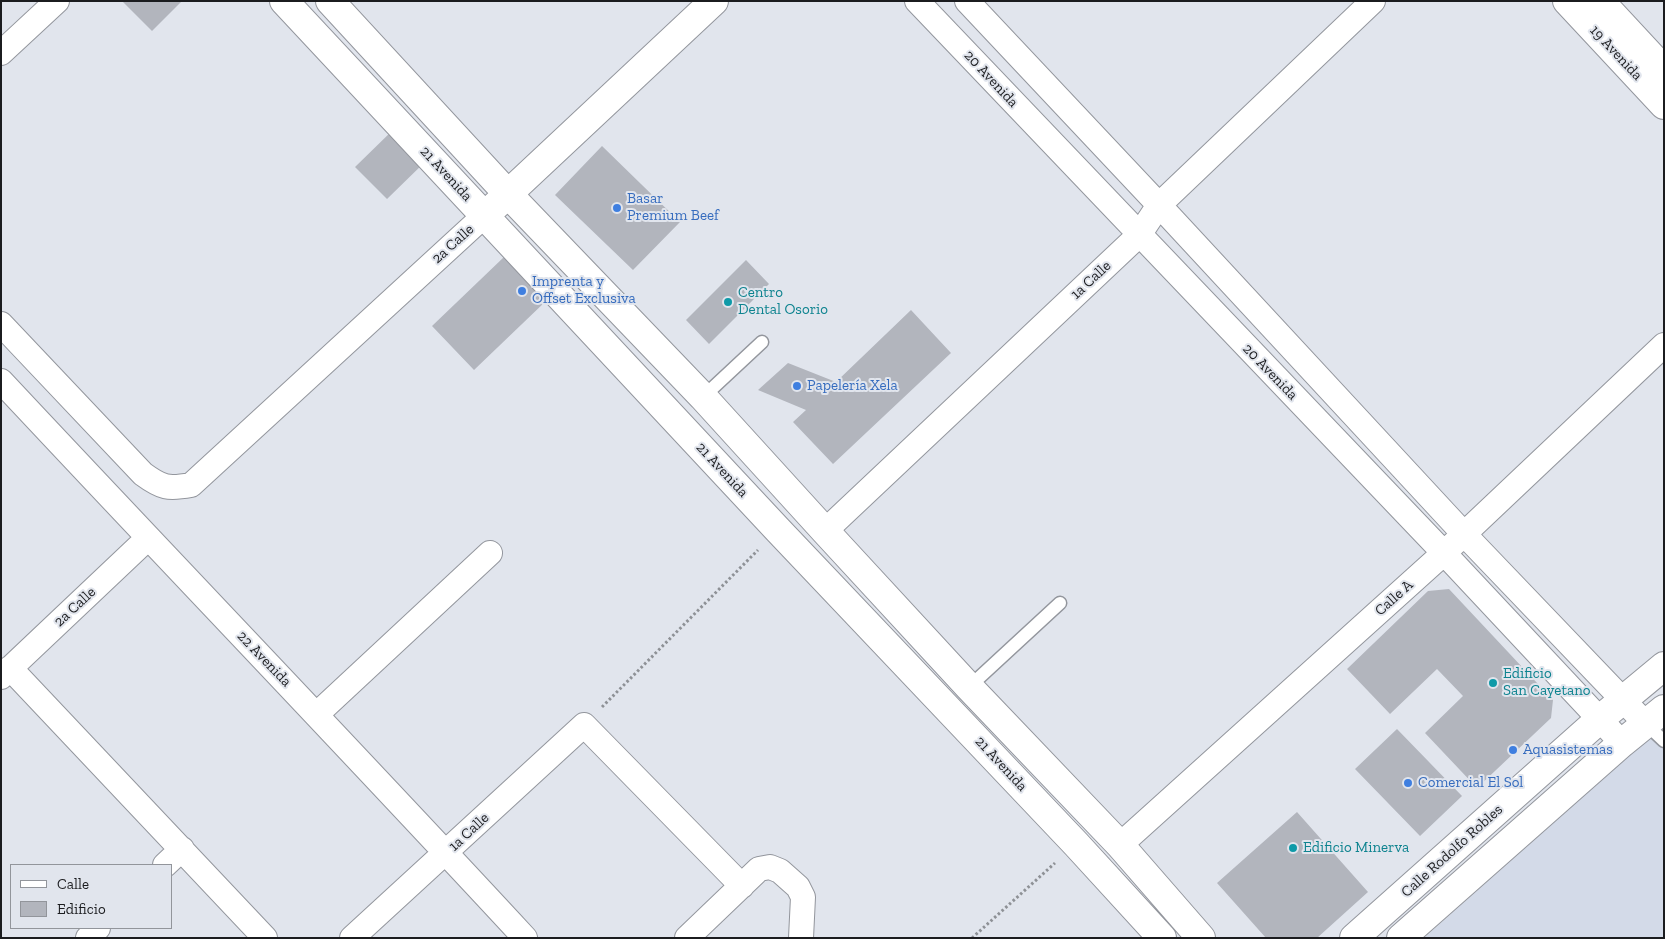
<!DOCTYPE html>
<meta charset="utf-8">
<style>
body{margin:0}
#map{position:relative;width:1665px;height:939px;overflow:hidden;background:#e1e5ed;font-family:"Zilla Slab",serif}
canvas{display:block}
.frame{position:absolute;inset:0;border:2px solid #1b1c1f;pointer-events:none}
.legend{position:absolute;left:10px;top:864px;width:162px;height:65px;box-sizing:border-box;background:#e1e5ed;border:1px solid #92959b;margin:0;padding:6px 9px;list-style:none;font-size:15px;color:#1b1c1f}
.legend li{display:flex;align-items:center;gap:10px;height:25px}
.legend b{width:25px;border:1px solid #92959b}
</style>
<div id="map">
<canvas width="1665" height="939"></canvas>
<div class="frame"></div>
<ul class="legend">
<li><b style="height:6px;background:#fff"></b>Calle</li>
<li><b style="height:14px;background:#b2b5bd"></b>Edificio</li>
</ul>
</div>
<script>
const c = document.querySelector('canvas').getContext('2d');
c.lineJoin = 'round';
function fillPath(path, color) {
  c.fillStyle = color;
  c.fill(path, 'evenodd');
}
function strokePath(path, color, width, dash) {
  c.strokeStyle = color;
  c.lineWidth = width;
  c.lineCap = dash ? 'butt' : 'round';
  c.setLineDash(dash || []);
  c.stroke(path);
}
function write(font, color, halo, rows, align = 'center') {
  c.font = font + ' "Zilla Slab",serif';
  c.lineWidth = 4;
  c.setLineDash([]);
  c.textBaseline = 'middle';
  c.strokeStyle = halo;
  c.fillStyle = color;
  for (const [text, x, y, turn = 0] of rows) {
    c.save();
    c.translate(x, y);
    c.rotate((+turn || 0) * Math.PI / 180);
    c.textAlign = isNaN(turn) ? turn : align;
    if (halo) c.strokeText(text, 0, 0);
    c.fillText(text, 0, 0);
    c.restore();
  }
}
fillPath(new Path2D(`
 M1664 725V938H1424Z`), '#d3dae8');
fillPath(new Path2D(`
 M122 1H182L152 31Z
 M396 127 428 159 387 199 355 167Z
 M602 146 680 222 633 270 555 195Z
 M504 257 546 301 474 370 432 326Z
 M746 260 769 284 709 344 686 320Z
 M911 310 951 353 833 464 793 422 806 410 758 390 788 363 836 382Z
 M1449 589 1553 700 1551 718 1477 788 1425 733 1463 696 1437 669 1390 714 1347 669 1428 591Z
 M1397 729 1462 796 1420 836 1355 769Z
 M1297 812 1368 892 1317 938H1266L1217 883Z`), '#b2b5bd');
const lane = new Path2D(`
 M703 397 762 342
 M969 687 1060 603
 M1646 724 1664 741`);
const street = new Path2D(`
 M917 1 1444 553 1622 743
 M967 1 1159 205 1464 534 1646 724
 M1 53 57 1
 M1 324 143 474C162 488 168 489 191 485L485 215
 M1 381C175 567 352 751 525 938
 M825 531 1139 235 1159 205 1373 1
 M10 668 265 938
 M1 677 148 538
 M317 714 490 553
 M1120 845 1444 553 1664 345
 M165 865 182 849
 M88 938 98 928
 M352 938 584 725 742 886
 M687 938 759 869 770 867 780 871 798 887 803 897 801 938`);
const secondary = new Path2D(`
 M284 1 778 530 1076 844 1162 938
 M330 1 508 194 703 397 825 531 969 687 1120 845 1201 938
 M1567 1 1664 105
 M1600 1 1664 70
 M494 207 714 1
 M1354 938 1600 719 1664 666
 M1401 938 1622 743 1664 709`);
strokePath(lane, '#93969d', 15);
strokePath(street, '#93969d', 26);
strokePath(secondary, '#93969d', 30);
strokePath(new Path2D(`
 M602 707 758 550
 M972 938 1055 863`), '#8e9196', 3, [2.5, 2.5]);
strokePath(lane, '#fff', 12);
strokePath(street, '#fff', 24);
strokePath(secondary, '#fff', 28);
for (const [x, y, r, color] of [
 [617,208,5,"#3f7fe0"],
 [522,291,5,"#3f7fe0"],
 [728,302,5,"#0f9aa8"],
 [797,386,5,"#3f7fe0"],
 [1493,683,5,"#0f9aa8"],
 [1513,750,5,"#3f7fe0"],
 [1408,783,5,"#3f7fe0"],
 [1293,848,5,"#0f9aa8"]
]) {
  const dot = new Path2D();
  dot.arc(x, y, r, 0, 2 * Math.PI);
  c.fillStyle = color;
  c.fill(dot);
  strokePath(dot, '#e1e5ed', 2);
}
write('15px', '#1b1c1f', '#e1e5ed', [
 ["19 Avenida",1616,53,47],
 ["20 Avenida",991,79,47],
 ["21 Avenida",446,174,47],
 ["2a Calle",453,244,-42],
 ["1a Calle",1091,280,-43],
 ["20 Avenida",1270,372,46],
 ["21 Avenida",722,470,47],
 ["Calle A",1394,598,-42],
 ["2a Calle",75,607,-43],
 ["22 Avenida",264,659,46],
 ["21 Avenida",1001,764,47],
 ["1a Calle",469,832,-43],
 ["Calle Rodolfo Robles",1452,851,-42]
]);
write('15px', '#366cbe', '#e1e5ed', [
 ["Basar",627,199],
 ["Premium Beef",627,216],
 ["Imprenta y",532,282],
 ["Offset Exclusiva",532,299],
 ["Papelería Xela",807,386],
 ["Aquasistemas",1523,750],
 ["Comercial El Sol",1418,783]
], 'left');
write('15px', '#0d838f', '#e1e5ed', [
 ["Centro",738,293],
 ["Dental Osorio",738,310],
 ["Edificio",1503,674],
 ["San Cayetano",1503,691],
 ["Edificio Minerva",1303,848]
], 'left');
</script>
